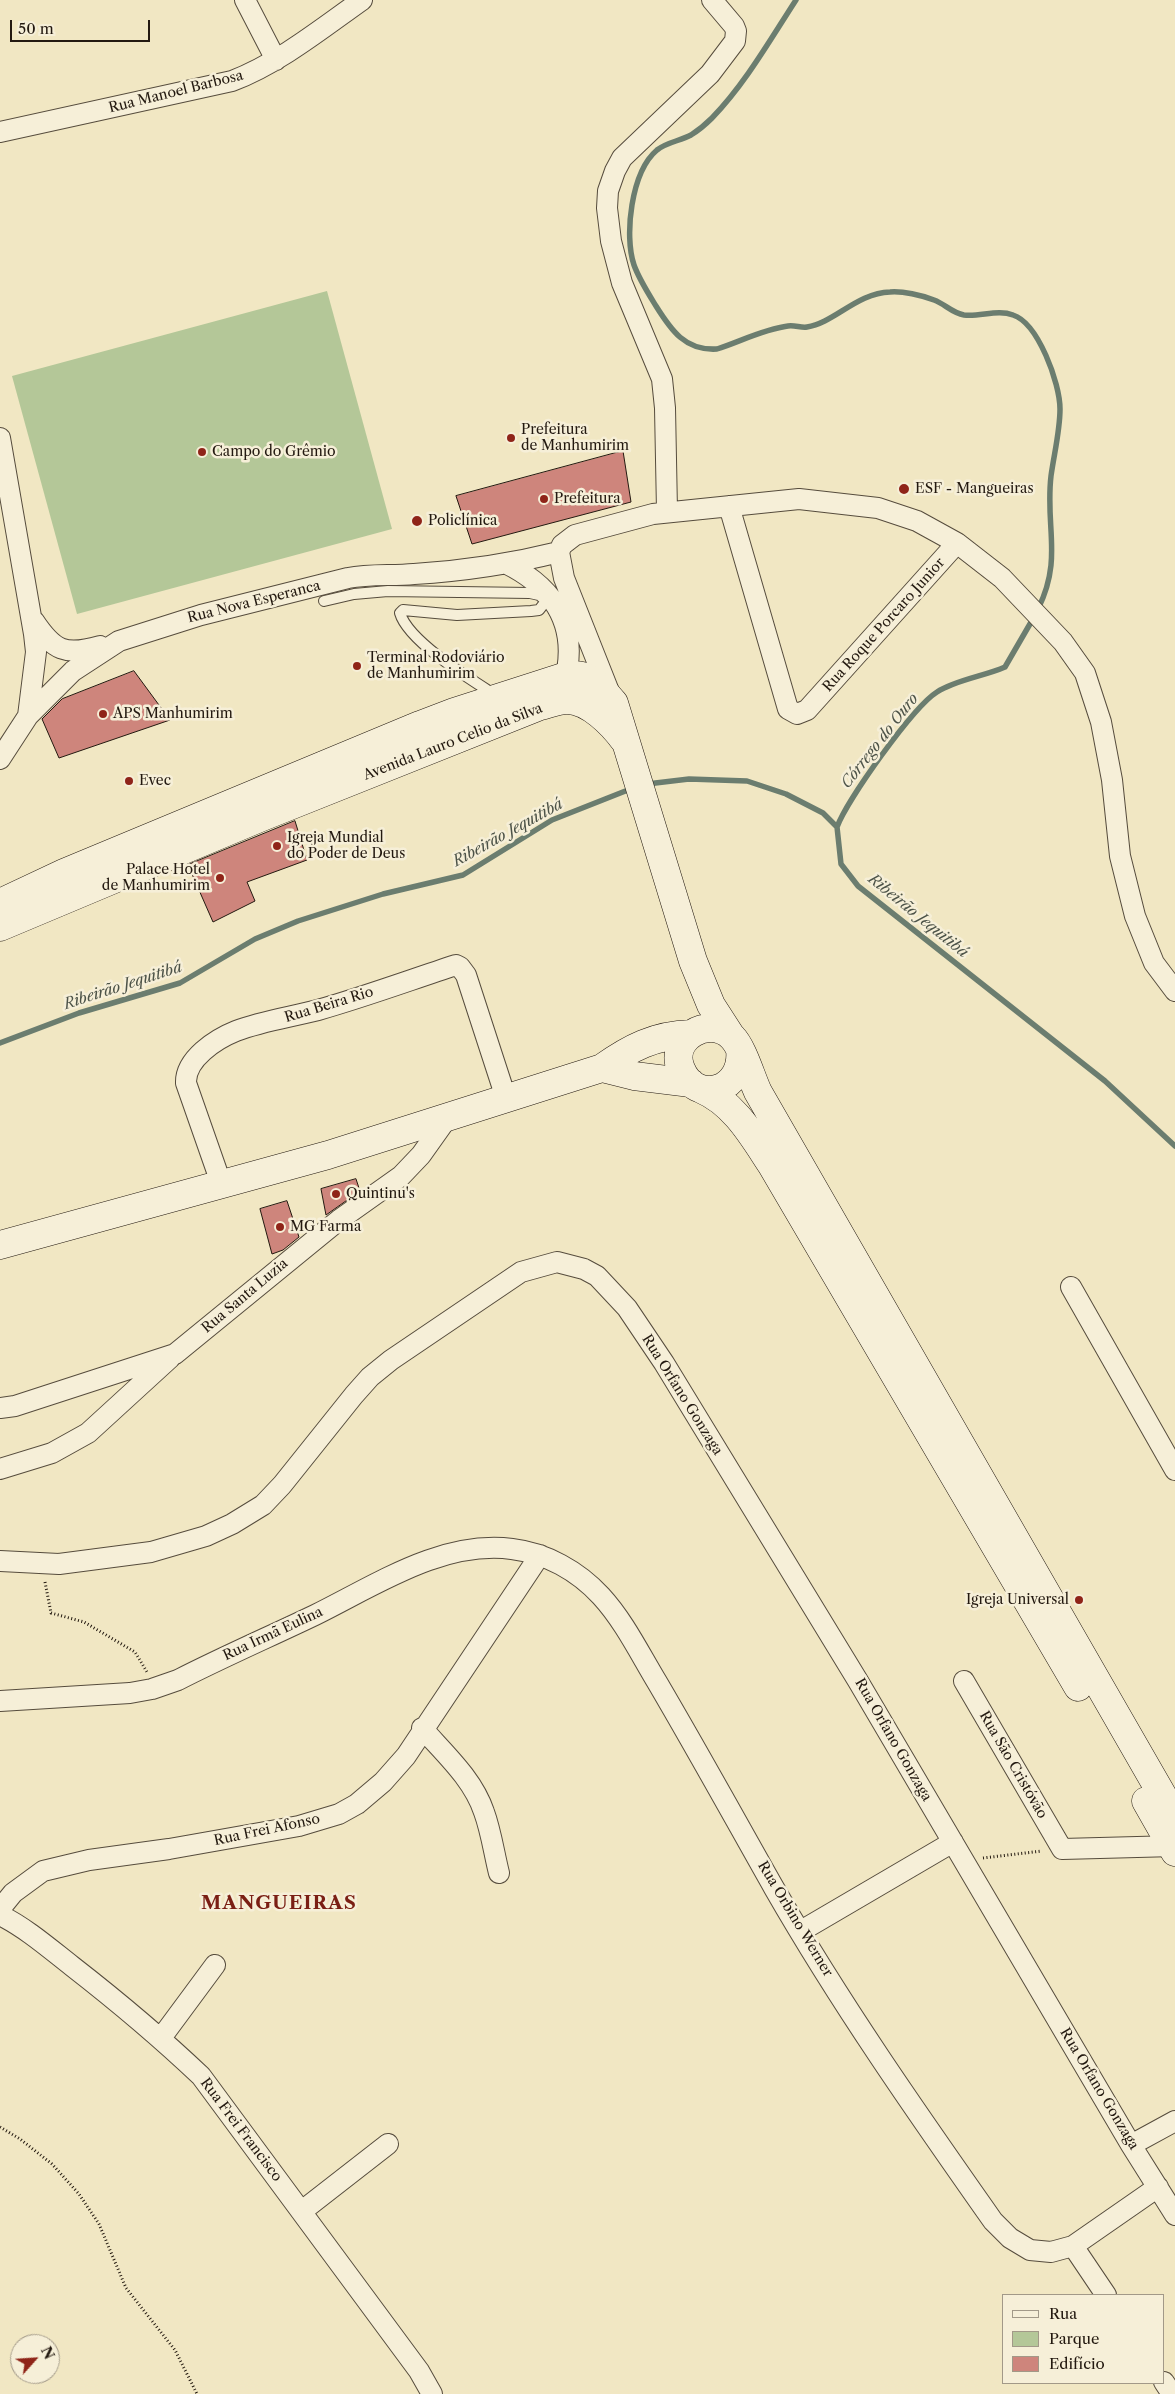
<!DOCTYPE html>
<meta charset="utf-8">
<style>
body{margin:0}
#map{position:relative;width:1175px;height:2394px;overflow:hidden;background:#f1e7c3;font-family:"Libre Caslon Text",serif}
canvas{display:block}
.legend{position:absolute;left:1002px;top:2294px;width:162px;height:90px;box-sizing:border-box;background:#f6efd8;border:1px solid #a29988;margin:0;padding:6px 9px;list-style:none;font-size:15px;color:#231910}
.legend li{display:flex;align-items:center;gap:10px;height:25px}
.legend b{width:25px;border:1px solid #a29988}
.north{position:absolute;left:10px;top:2334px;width:50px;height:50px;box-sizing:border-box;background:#f6efd8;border:1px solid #a29988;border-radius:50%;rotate:64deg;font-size:14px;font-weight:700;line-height:20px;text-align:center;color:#231910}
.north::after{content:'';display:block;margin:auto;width:18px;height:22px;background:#8f2418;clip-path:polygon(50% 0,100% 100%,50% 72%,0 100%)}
.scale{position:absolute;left:10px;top:20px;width:140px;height:22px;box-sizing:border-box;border:2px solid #231910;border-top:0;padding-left:6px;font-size:15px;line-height:18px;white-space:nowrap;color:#231910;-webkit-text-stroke:4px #f6efd8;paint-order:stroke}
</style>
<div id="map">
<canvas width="1175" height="2394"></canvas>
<ul class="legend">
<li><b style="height:6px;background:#f6efd8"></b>Rua</li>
<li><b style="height:14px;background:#b4c798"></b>Parque</li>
<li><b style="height:14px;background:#ce857c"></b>Edifício</li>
</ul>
<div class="north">N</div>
<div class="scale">50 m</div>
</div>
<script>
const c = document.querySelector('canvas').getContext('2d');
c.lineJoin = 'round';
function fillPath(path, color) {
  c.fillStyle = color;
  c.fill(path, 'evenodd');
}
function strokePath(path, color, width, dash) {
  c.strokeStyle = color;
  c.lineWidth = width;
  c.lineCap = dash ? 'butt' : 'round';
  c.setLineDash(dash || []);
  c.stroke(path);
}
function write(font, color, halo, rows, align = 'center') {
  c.font = font + ' "Libre Caslon Text",serif';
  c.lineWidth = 5;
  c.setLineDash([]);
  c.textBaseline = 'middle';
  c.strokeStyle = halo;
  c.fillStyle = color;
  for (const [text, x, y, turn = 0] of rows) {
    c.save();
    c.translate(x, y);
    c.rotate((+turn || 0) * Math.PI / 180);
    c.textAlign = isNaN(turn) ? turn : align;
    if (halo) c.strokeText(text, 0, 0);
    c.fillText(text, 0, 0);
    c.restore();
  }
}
fillPath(new Path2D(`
 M327 291 392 529 77 614 12 376Z`), '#b4c798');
strokePath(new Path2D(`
 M796 0C770 40 745 84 712 118 706 124 699 130 691 135 680 141 667 142 657 150 631 172 624 236 634 265 639 279 648 293 656 306 671 330 685 351 717 349 739 342 764 329 788 326 795 325 801 328 807 327 834 323 857 293 890 292 903 291 921 295 934 300 945 304 952 313 964 315 980 317 998 309 1013 315 1038 323 1060 383 1060 409 1060 431 1054 454 1051 476 1045 527 1063 559 1038 609
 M647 784 689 779 747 781 786 794 823 813 837 827 841 864 858 886 1105 1081 1175 1146
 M837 827C847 800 913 707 937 692 955 680 985 676 1005 667L1034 617
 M0 1043 79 1013 180 983 255 939 298 921 383 894 463 875 552 820 633 788`), '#6b7d6f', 5.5);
const building = new Path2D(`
 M623 451 631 502 472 544 456 496Z
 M134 671 170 720 59 758 42 719 62 699Z
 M295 821 307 860 247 882 255 901 213 922 188 865Z
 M356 1179 360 1191 326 1215 321 1189Z
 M287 1201 299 1237 283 1250 272 1254 260 1209Z`);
fillPath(building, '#ce857c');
strokePath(building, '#231910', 1);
const lane = new Path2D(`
 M324 601 354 594 388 591 530 593 539 595 545 600
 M495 695C470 679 408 641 400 613L403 610 457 615 531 611 539 610 546 601`);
const street = new Path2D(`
 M245 0 276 60
 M0 132 232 81C279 63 321 29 362 0
 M0 438 34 634 36 652 28 716
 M729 506 788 709 797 714 807 710 957 543
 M667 511 665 408 662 379 622 283 611 241 607 208 608 191 615 171 622 158 710 74 735 41 736 31 734 26 712 0
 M507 564C559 590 580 631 563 687
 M34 621C54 651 65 656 100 646
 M610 694 564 578 559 552 562 545 575 535 653 514 799 499 878 508 917 521 957 543 1002 578 1063 642 1085 673 1101 722 1112 780 1120 856 1135 916 1154 963 1175 991
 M0 759 28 716 73 671 119 641 201 615 348 578C370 574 392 576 414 574 463 571 511 564 559 552
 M221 1183 186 1083C185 1059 216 1039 236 1031 262 1021 291 1017 318 1010 364 997 410 980 456 965L460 967 466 975 506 1098
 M1071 1287 1175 1470
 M0 1408 15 1406 175 1354 339 1220 401 1176 421 1155 448 1117
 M0 1469 52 1453 88 1433 170 1358
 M0 1561 59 1564 151 1552 206 1536 232 1524 263 1505 282 1485 354 1395 370 1377 391 1360 521 1272 557 1262 584 1269 597 1276 627 1308 664 1363 858 1681 1131 2145 1175 2215
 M964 1681 1062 1849 1175 1846
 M0 1701 130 1693 152 1689 178 1680C223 1657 269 1637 315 1615 376 1585 442 1540 512 1549 546 1553 578 1571 601 1596 624 1621 640 1654 657 1682 697 1750 735 1819 774 1888 840 2003 917 2113 993 2221L1010 2238 1030 2250 1051 2252 1073 2246 1158 2187
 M422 1728C445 1754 473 1779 484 1812 491 1831 494 1853 499 1873
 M0 1909 13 1893 43 1871 89 1860 169 1849 299 1826 339 1814 357 1804 383 1782 406 1756 540 1555
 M0 1915C26 1928 49 1948 72 1966 117 2001 160 2037 201 2076L419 2371 432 2394
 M801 1931 953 1842
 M161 2038 215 1965
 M1131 2145 1175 2121
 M302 2211 388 2144
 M1073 2246 1106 2295
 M1164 2382 1172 2394`);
const secondary = new Path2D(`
 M0 903 64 873 420 725 454 712 566 676C592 672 598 685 614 703L693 961 711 1005 731 1036
 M0 927 262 817 540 706C549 704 558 700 567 700 589 700 612 724 624 740
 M740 1049C745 1091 696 1106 681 1069 668 1039 709 1014 732 1037 743 1048 751 1077 758 1092L1175 1817
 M602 1068 634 1076 691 1083
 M701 1089C734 1103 752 1135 771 1164L1078 1687
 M0 1245 328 1155 602 1068C630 1048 655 1035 691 1034
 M1146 1801 1175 1852`);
strokePath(lane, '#564c3d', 12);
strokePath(street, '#564c3d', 22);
strokePath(secondary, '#231910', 29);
strokePath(new Path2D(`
 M45 1582 51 1613 84 1622 135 1652 147 1672
 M983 1858 1042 1851
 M0 2127 20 2139 52 2164 79 2194 99 2224 126 2288 175 2350 197 2394`), '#231910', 3, [1, 2.5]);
strokePath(lane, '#f6efd8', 10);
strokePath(street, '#f6efd8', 20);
strokePath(secondary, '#f6efd8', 28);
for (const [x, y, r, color] of [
 [511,438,5,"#8f2418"],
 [202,452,5,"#8f2418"],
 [904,489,6,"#8f2418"],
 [544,499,5,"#8f2418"],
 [417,521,6,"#8f2418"],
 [357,666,5,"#8f2418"],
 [103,714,5,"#8f2418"],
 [129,781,5,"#8f2418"],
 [277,846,5,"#8f2418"],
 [220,878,5,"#8f2418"],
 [336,1194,5,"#8f2418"],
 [280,1227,5,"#8f2418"],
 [1079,1600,5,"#8f2418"]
]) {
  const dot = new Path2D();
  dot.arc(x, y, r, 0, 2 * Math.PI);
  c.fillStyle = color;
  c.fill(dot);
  strokePath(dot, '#f6efd8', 2);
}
write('14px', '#231910', '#f6efd8', [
 ["Rua Manoel Barbosa",176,92,-14],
 ["Rua Nova Esperanca",254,602,-14],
 ["Rua Roque Porcaro Junior",884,625,-48],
 ["Avenida Lauro Celio da Silva",453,742,-21],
 ["Rua Beira Rio",329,1005,-17],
 ["Rua Santa Luzia",245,1296,-40],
 ["Rua Orfano Gonzaga",682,1395,58],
 ["Rua Irmã Eulina",273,1634,-25],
 ["Rua Orfano Gonzaga",893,1740,60],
 ["Rua São Cristóvão",1013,1765,60],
 ["Rua Frei Afonso",267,1830,-12],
 ["Rua Orbino Werner",795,1919,59],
 ["Rua Orfano Gonzaga",1099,2089,59],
 ["Rua Frei Francisco",241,2130,53]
]);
write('14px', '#231910', '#f6efd8', [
 ["Prefeitura",521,430],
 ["de Manhumirim",521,446],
 ["Campo do Grêmio",212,452],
 ["ESF - Mangueiras",915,489],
 ["Prefeitura",554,499],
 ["Policlínica",428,521],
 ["Terminal Rodoviário",367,658],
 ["de Manhumirim",367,674],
 ["APS Manhumirim",113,714],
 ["Evec",139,781],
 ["Igreja Mundial",287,838],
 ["do Poder de Deus",287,854],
 ["Palace Hotel",210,870,"right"],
 ["de Manhumirim",210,886,"right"],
 ["Quintinu's",346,1194],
 ["MG Farma",290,1227],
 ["Igreja Universal",1069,1600,"right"]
], 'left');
write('italic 15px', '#4d5348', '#f6efd8', [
 ["Córrego do Ouro",880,741,-52],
 ["Ribeirão Jequitibá",508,833,-29],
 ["Ribeirão Jequitibá",918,916,39],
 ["Ribeirão Jequitibá",123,986,-18]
]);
c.letterSpacing = '1px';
write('bold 19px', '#7a1f14', '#f6efd8', [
 ["MANGUEIRAS",279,1904]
]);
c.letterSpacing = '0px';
</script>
